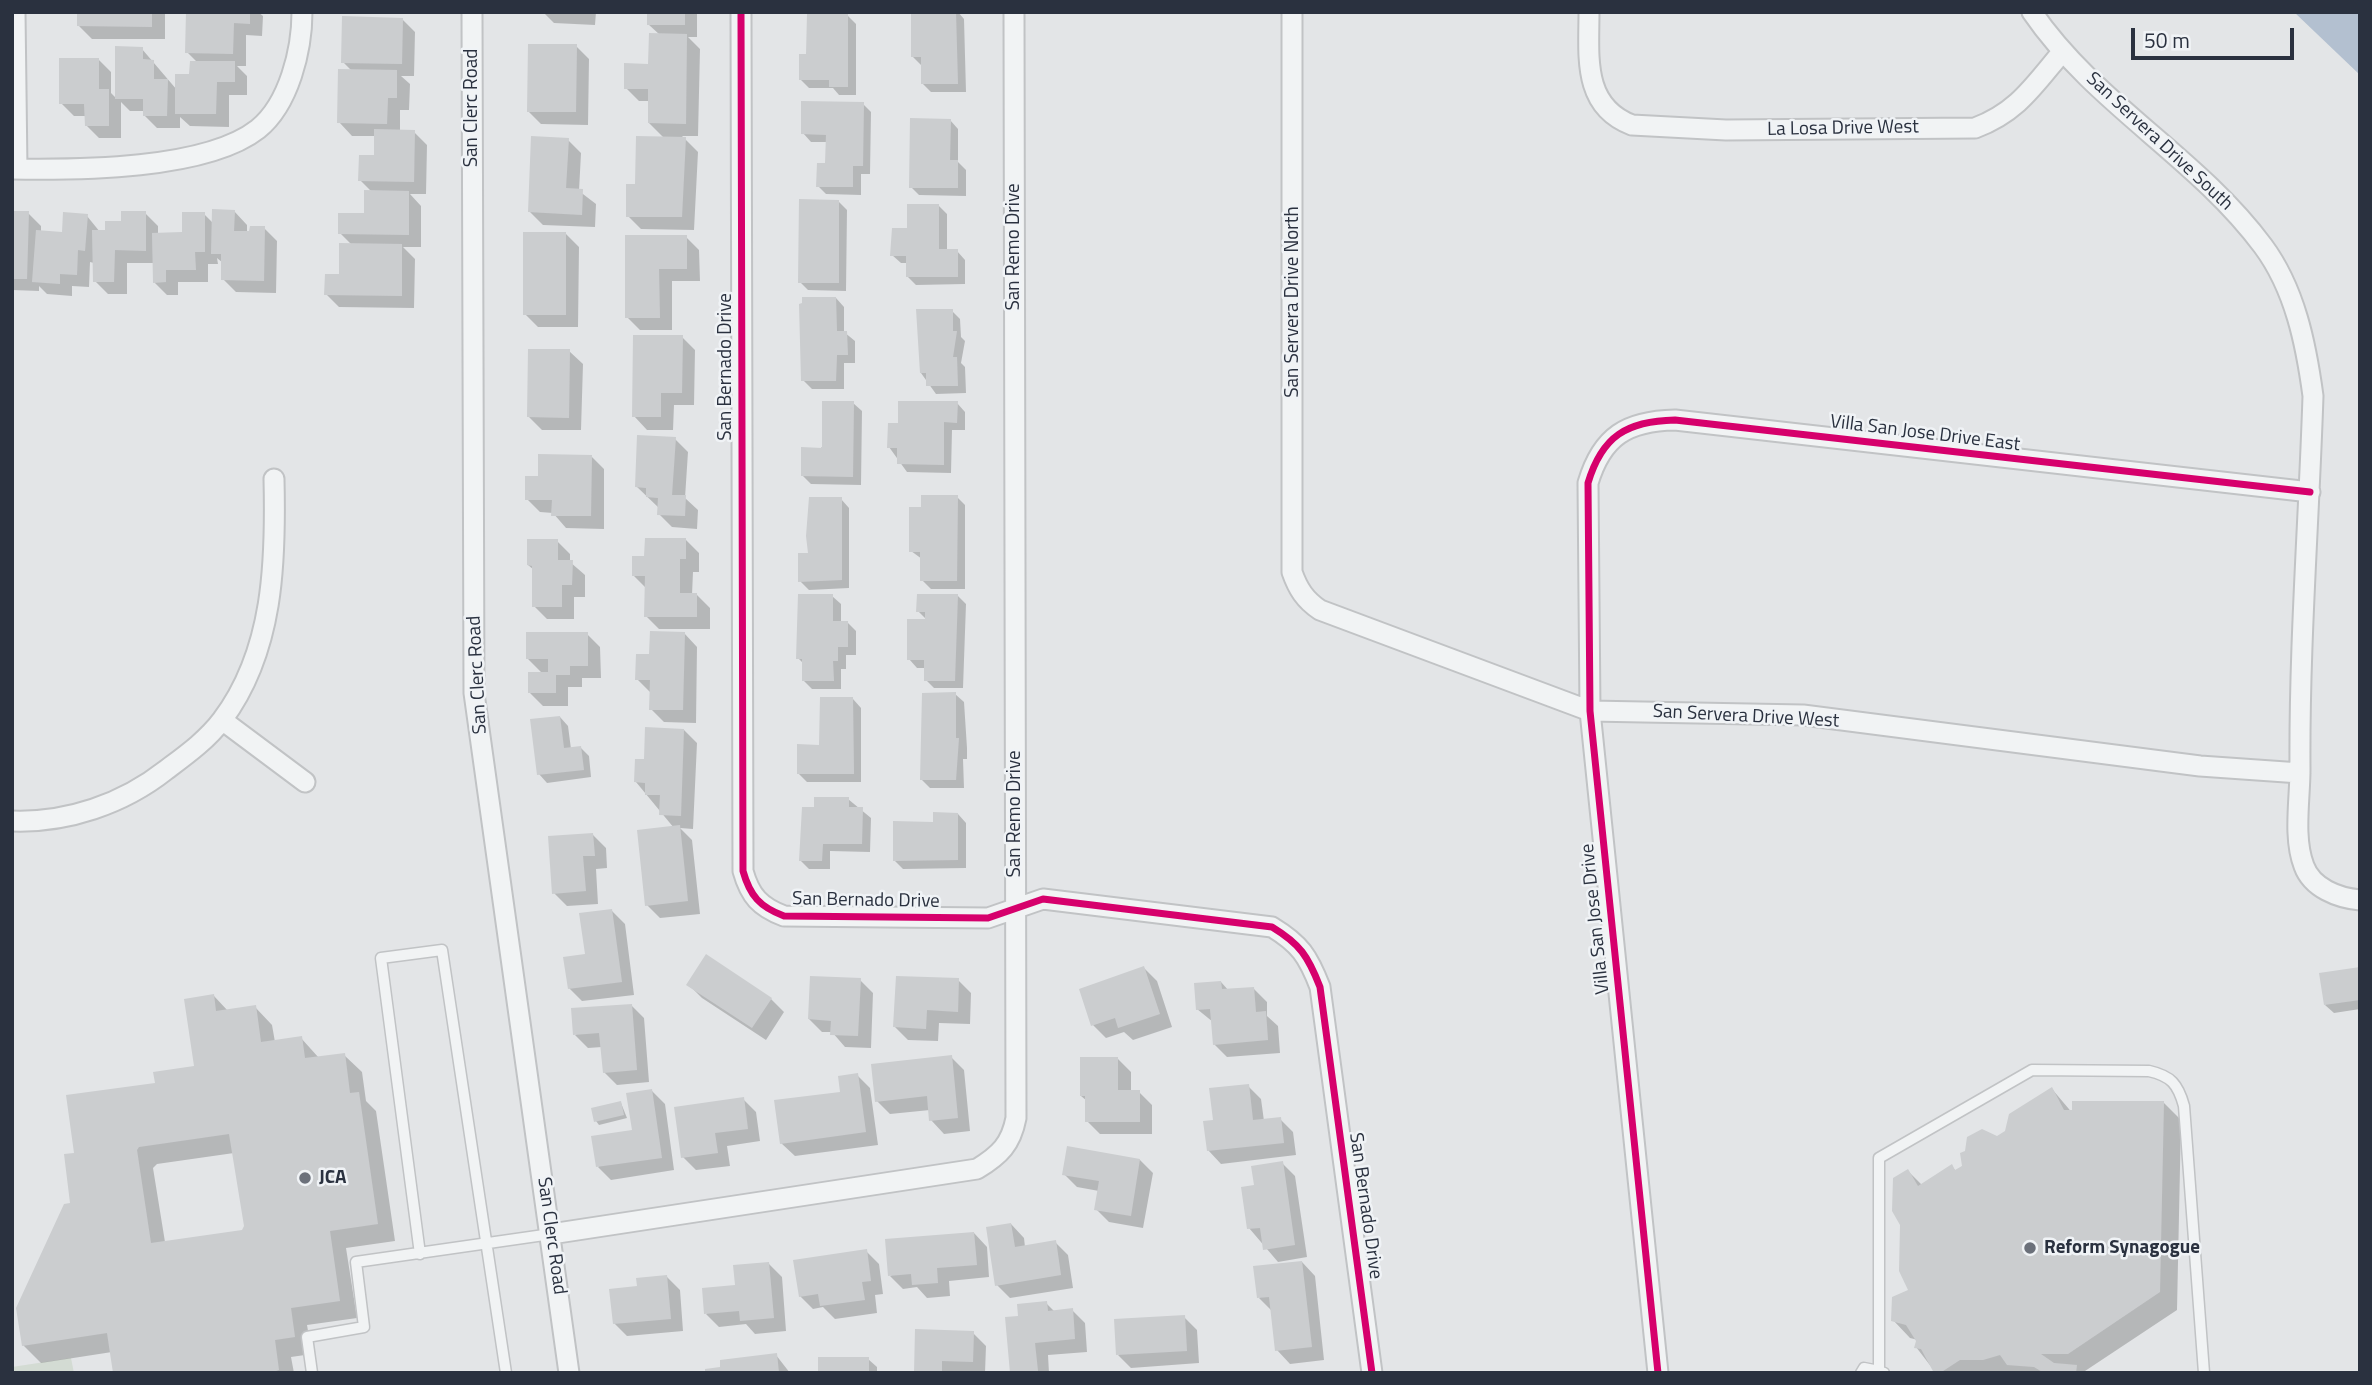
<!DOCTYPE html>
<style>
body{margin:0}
#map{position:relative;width:2372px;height:1385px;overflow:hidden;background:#e3e5e7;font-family:"Titillium Web",sans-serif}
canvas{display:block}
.frame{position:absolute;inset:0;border:14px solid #2a313f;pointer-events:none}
.scale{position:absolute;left:2131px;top:28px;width:163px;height:32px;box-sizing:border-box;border:4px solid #2a313f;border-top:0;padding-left:9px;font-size:21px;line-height:24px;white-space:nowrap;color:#2a313f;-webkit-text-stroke:5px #f0f3f6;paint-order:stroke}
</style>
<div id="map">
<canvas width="2372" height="1385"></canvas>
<div class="frame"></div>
<div class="scale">50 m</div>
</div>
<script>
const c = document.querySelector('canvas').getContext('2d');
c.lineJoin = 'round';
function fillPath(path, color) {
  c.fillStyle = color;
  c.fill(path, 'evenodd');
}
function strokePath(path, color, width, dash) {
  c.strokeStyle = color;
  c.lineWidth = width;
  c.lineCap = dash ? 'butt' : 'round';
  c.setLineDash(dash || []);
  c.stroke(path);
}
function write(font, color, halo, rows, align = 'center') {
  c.font = font + ' "Titillium Web",sans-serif';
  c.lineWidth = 5;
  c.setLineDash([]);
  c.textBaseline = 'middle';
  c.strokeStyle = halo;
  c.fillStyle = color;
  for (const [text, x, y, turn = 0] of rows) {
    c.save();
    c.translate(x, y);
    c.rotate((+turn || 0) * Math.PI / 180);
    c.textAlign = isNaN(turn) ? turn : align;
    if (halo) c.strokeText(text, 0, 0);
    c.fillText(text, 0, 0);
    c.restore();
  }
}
fillPath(new Path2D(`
 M71 1358 74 1373H12V1367Z`), '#d3dbd3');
fillPath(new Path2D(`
 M2294 12H2360V75Z`), '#b3c0d0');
fillPath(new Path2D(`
 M79 12H165V39H92L79 26Z
 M188 12H258L263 16 262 36 246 35V66H237L247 76V95H229V127L190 126 180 117V128H157L144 115V111H130L121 102V138H99L86 125V116H74L61 103 98 59 111 72V93L117 99V48L142 49 177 90 191 76 197 62 187 52Z
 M543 12H596L595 25 554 23Z
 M648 12H697V37H688L700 49 698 136H682L698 152 694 230 641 229 628 216 637 186 665 139 649 123 650 101H639L626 88 650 65 660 35 648 24Z
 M913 12H958L964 19 966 92H931L922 83 921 65 913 57Z
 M848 16 856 24V95H839L833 88H809L801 80 808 55Z
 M402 19 415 32 414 76H401L410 84 409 110H400V132H414L427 145 426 194H410L421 206V247H403L415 259 414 308 339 307 326 294 341 275 352 245 340 233 365 215 371 191 360 180 375 157 376 136H352L339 122 352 71 343 62Z
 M576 46 589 59 588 125 541 124 528 111Z
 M863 104 871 112 870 174H861V195L826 194 818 186 827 165V142H811L803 133Z
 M950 120 958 129V162L966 170V196L919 195 911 187Z
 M568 140 581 153 579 191 596 204 595 227 543 225 530 212Z
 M839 202 847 210 846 291 808 290 800 282Z
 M938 205 947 214V251H957L965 260V284L916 285 907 276V263H901L892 255 909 229Z
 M234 211 247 225V233L264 228 277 241 276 293 236 292 223 279V263L217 258 218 264H208V282H178V295H167L154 282V263H127V294H108L95 281 94 263 90 262 89 287 72 286V296L47 294 39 286V291L12 290V212L28 213 41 226V232L63 234 87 216 100 232H107L145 213 158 226V234H183L204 214 213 223Z
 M566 234 579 247 578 327H538L525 314Z
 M627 237H686L699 250 700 281H672V330H640L627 317Z
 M836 298 844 307V332L855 341V363H844V389H812L803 380Z
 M952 311 960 319 961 337 965 341 961 363 965 367 966 393 936 394 921 373Z
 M682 337 695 350 694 405H674L673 430H647L634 416Z
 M569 351 583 364 581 430H542L529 417Z
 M853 403 862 411 861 485 811 484 802 475Z
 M957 403 965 412V430H952L951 473 907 472 889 447 900 425Z
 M675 439 688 452 685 498 698 510 697 529 672 527 659 514V508L636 486Z
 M591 456 604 469V529L566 528 553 513 540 512 527 499 540 478Z
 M957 497 965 505V589H931L922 580V559L911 551 923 509Z
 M841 499 849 508V588L809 590 800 581 810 555Z
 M686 540 699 553V572H693L692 595H697L710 608V629H659L646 616V588L634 576 646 558Z
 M557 541 570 554V562L585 575V597H574V619H547L534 606V570L528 565Z
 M957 595 966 604 963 688H934L926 680V668H917L909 659 928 621 918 611Z
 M832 596 841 604V623H848L856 631V655H846V669H841V689H812L804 681V664L798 658Z
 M684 633 697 647 696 723 664 722 651 709V693L637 679 651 656Z
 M587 634 600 647 601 678H582V687H568V706H543L530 693 543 674 528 659Z
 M955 694 964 702 967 748V759H963L964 788H930L922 780Z
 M853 699 861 708V782H807L798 773Z
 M560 717 568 726 571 749 580 747 589 756 591 777 547 783 539 774Z
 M684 730 697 743 693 829 680 828 692 840 700 914 660 918 647 905 674 828 636 782 646 761Z
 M848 799 871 818 870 852 830 851V869H809L800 860 816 808Z
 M958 814 966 823V868L903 869 895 861 934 824Z
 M593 835 606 848 607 868 596 869 598 904 567 906 554 893Z
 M612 911 625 924 634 995 582 1001 569 988Z
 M1144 968 1157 981 1172 1027 1133 1040 1124 1032 1106 1038 1093 1025Z
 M2360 968V1009L2334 1013 2325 1005Z
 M860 980 873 993 871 1048 845 1047 832 1032H822L809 1019Z
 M958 980 971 993 970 1024 939 1023 938 1041 908 1040 895 1027Z
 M1221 982 1229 991 1254 989 1267 1002V1016L1278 1026 1280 1053 1227 1057 1214 1044 1213 1022 1197 1009Z
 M689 985 771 999 784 1012 766 1040 702 998Z
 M214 996 228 1011 255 1007 272 1025 275 1042 301 1038 319 1058 344 1055 362 1072 366 1101 376 1111 395 1241 346 1248 357 1318 307 1325 312 1354 291 1357 294 1373H115L112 1352 41 1363 23 1345 72 1204 76 1154 157 1084 196 1068ZM234 1153 246 1227 243 1232 165 1242 153 1168 157 1164Z
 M631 1005 644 1018 649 1082 617 1085 604 1072 602 1047 588 1048 575 1035Z
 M951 1057 964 1070 970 1131 944 1134 931 1120 930 1110 890 1114 877 1101Z
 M1118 1059 1131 1072V1092H1139L1152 1105V1134H1100L1087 1121V1101L1081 1096Z
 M857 1075 870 1088 878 1145 795 1156 781 1143 842 1093Z
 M1248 1086 1261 1099 1264 1121 1280 1119 1293 1132 1296 1155 1221 1164 1208 1150 1215 1122Z
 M2052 1089 2074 1115 2163 1102 2181 1120 2177 1310 2082 1373H1936L1916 1347 1918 1340 1910 1338 1893 1320 1911 1291 1902 1224 1908 1171 1923 1186 1952 1167 1956 1171 2007 1132Z
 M652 1091 665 1104 674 1170 611 1180 598 1167 634 1131Z
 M743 1099 756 1112 760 1141 727 1146 730 1166 696 1170 683 1157Z
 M621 1103 627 1118 599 1125 596 1121Z
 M1140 1160 1153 1173 1143 1228 1109 1222 1096 1209 1099 1191 1077 1187 1064 1174Z
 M1282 1163 1295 1176 1307 1257 1278 1262 1249 1228 1256 1187Z
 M1011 1224 1024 1238 1025 1247 1055 1242 1068 1255 1073 1288 1010 1298 997 1285Z
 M974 1233 987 1247 989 1277 949 1281 950 1296 927 1298 917 1287 903 1289 890 1276Z
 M866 1251 879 1264 883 1294 875 1295 877 1313 835 1319 823 1307 813 1309 800 1296Z
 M1302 1262 1315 1276 1324 1360 1290 1364 1277 1350 1272 1311 1259 1298Z
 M769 1264 782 1277 786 1331 755 1334 746 1324 719 1327 706 1314Z
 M667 1277 680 1290 683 1331 627 1336 614 1323 639 1288Z
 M1046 1303 1055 1312 1072 1310 1085 1323 1087 1352 1048 1355 1049 1373H1012L1020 1317Z
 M1184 1317 1197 1330 1199 1363 1131 1368 1118 1355Z
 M973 1333 986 1346 985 1373H916Z
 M776 1355 790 1373H707Z
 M868 1359 877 1367V1373H820Z`), '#0003');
fillPath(new Path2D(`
 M77 12H152V27L77 26Z
 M186 12H250V24L234 23 233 54 185 53Z
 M647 12H685V25H647Z
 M911 12H956L958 84H921V57H911Z
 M807 14H848V87H829V80H799V54H806Z
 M342 16 403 18 402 64 341 63Z
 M649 33 687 34 686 124 648 123V89H624V63L648 64Z
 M528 44H577L576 112H527Z
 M115 46 143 47V59L154 60V79H168L167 116H143V99H115Z
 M59 58H99V89H109V126H85L84 104H59Z
 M190 61H235V82H217L216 114H175V74H189Z
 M338 69 397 70V98H388L387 124 337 123Z
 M801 101 864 102 863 166H853V187H816L817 163H825L826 135 801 134Z
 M910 118 951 119 950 160H958V188H909Z
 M374 129 415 130 414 182 358 181 359 155H374Z
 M531 136 569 138 566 188 583 189 582 215 528 212Z
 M636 136 686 137 682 217H626V184H635Z
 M364 190 409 191V235L338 234V213H364Z
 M799 199 839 200V283H798Z
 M907 204H939V249H958V277H906V256H890L892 228H907Z
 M212 209 235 210 234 231H249L250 226H265L264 281 221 280V254H211Z
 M12 211H29L27 279H12Z
 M121 211H146V251L115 250 114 282H93L92 230H105V221H121Z
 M63 212 88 214 85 251 78 250 77 275 60 274V284L32 282 36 230 62 232Z
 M182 212H205V252H195L196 270H166V282L153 283 152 233 182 232Z
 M523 232H566V315H523Z
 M625 235H687V269H659L660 318H625Z
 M339 243 402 244V296L324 295 325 274H339Z
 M802 297H836L837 331H847L848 355H837L836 381H801L799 304 802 303Z
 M916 309H953V331H957L953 357H957L958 386H926V373H920Z
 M633 335H683L682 393H661V417H632Z
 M528 349H570L569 418 527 417Z
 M822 401H854L853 477 801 476V447L822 448Z
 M898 401H958L957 423 944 422V465L897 464V448H887L888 423H898Z
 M637 435 676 437 672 495H686L685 516 657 515 658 498 646 497V488L635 487Z
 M538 454 592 455 591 516H551L552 500H525V476H538Z
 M921 495H958L957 581H920V552H909V507H921Z
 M809 497H842V580L798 582V553H808L806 536Z
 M645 538H686V559H680V593H697V617H644L645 576H632V556H644Z
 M527 539H558V560H573L572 585H562V607H532V566L527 565Z
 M798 594H833V621H848V647H838V661H833L834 681H802V659H796Z
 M917 594H958L955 681H924V660H907V619H925V612H916Z
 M650 631 685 632 683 710H649L650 680H635L636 654H649Z
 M526 632H588V666H570V675H556V693H528V672H548V659H526Z
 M956 692V738H959L956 780H920L922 693Z
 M820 697H853L854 774H797V744L819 745Z
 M560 716 564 748 581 746 584 770 537 775 530 719Z
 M645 727 684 729 681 816 659 815 660 795H645V783L634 782 635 759H644Z
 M814 797H849V807H863L862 844H823L822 861H799L802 807H814Z
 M933 812 958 813V860L893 861V821L933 822Z
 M680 825 688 901 645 906 637 830Z
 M593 833 595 856H583L586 891 552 894 548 836Z
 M612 909 622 982 568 989 563 957 585 954 579 913Z
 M706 954 772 998 752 1028 686 985Z
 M1144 966 1160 1014 1118 1028 1115 1018 1091 1026 1079 989Z
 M2360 967V1000L2324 1005 2319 973Z
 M810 976 861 978 858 1036 830 1035 831 1021 808 1019Z
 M896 976 959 978 958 1012 927 1010 926 1029 893 1027Z
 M1221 981 1222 989 1254 987 1256 1012 1266 1011 1268 1040 1213 1045 1210 1009 1196 1010 1194 983Z
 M214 994 216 1011 256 1005 261 1042 302 1036 305 1058 345 1053 350 1093 359 1092 378 1224 330 1231 340 1301 291 1308 295 1337 275 1340 279 1370 270 1373H113L107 1333 22 1346 16 1308 64 1204 70 1203 64 1154 74 1153 66 1095 155 1083 153 1072 194 1066 184 999ZM229 1134 244 1226 242 1230 151 1243 137 1150 139 1147Z
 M632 1004 637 1070 603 1073 599 1033 573 1035 571 1008Z
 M952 1055 958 1118 929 1121 927 1096 875 1102 871 1064Z
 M1080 1057H1118V1090H1140V1122H1085V1096H1080Z
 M858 1073 866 1132 780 1144 774 1100 840 1092 838 1076Z
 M1249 1084 1253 1120 1281 1117 1284 1143 1207 1151 1203 1121 1213 1120 1209 1088Z
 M2052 1087 2064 1110H2072V1101H2164L2160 1292 2068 1354H2041L2054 1363 2077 1365 2076 1373H2044L2034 1367 2007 1365 2000 1355 1983 1360H1960L1940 1373H1934L1921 1349 1914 1348 1916 1341 1906 1325 1891 1321 1892 1297 1908 1290 1899 1271 1900 1225 1892 1211 1893 1178 1908 1169 1918 1186 1952 1164 1955 1170 1962 1166 1960 1153 1965 1151 1967 1137 1982 1129 1997 1136 2005 1131 2009 1114Z
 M652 1089 662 1158 596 1167 591 1136 632 1130 626 1093Z
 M744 1097 748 1129 715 1133 718 1153 681 1158 674 1107Z
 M621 1101 624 1115 594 1122 591 1108Z
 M1067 1146 1140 1159 1131 1216 1094 1210 1099 1181 1062 1175Z
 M1283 1161 1295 1245 1263 1250 1260 1228 1247 1229 1241 1187 1254 1185 1251 1166Z
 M1011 1223 1015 1247 1056 1240 1061 1275 995 1286 986 1227Z
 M974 1232 977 1265 937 1268 938 1283 912 1285 911 1274 888 1276 885 1239Z
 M867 1249 871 1281 862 1282 865 1300 820 1306 818 1294 799 1297 793 1260Z
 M1302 1261 1312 1347 1275 1351 1269 1297 1257 1298 1253 1266Z
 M769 1262 774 1318 740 1321 739 1311 704 1314 702 1288 735 1285 733 1265Z
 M667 1275 671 1319 613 1324 609 1289 637 1286 636 1278Z
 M1047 1301 1048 1311 1073 1308 1075 1339 1035 1343 1038 1371 1010 1373 1005 1317 1018 1316 1017 1304Z
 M1185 1315 1187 1351 1116 1355 1114 1319Z
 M915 1329 974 1331 973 1362 942 1361V1373H914Z
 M777 1353 779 1373H705V1369L720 1367V1360Z
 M818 1357H869V1373H818Z`), '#cbcdcf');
const lane = new Path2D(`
 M420 1254 381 958 442 950 506 1373
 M312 1373 307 1337 364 1327 356 1262 551 1234
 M1861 1373 1864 1368 1879 1371
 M1884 1373 1879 1371V1158L2032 1070 2149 1071C2171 1076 2178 1084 2184 1106L2204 1373`);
const street = new Path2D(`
 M15 12 17 169
 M472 12 474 693 569 1373
 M741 12 743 871C750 896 760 907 784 916L988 918 1043 899 1272 927C1300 944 1308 956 1320 987L1372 1373
 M1292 12V572C1298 589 1305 600 1320 610L1590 711 1803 715 2200 766 2300 773
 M1589 12C1589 56 1582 106 1632 125L1726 130 1975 128C2018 112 2034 85 2063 51
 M2032 12C2095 104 2197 157 2263 246 2295 289 2306 344 2313 396 2309 520 2299 645 2300 770 2300 799 2293 838 2304 866 2312 888 2338 898 2360 900
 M12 169C77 170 206 170 258 129 289 104 302 50 302 12
 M222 720 305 782
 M12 821C67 823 123 804 166 770 186 755 207 740 222 720 274 651 276 561 274 479
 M551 1234 977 1169C1000 1155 1011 1144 1016 1118L1014 12
 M1658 1373 1590 711 1588 483C1602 436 1627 421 1675 420L2310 492`);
strokePath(lane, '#c1c3c5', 13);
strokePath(street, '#c1c3c5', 23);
strokePath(lane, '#f1f3f4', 10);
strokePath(street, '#f1f3f4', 19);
strokePath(new Path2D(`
 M741 12 743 871C750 896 760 907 784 916L988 918 1043 899 1272 927C1300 944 1308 956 1320 987L1372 1373
 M1658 1373 1590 711 1588 483C1602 436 1627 421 1675 420L2310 492`), '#d6006c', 7);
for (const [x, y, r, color] of [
 [305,1178,7,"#6b707a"],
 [2030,1248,7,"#6b707a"]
]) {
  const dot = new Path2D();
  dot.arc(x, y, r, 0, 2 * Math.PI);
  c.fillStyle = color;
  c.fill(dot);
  strokePath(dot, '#f0f3f6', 2.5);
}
write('19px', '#2a313f', '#f0f3f6', [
 ["San Clerc Road",472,108,-90],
 ["La Losa Drive West",1843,129,-1],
 ["San Servera Drive South",2159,142,43],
 ["San Remo Drive",1014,247,-90],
 ["San Servera Drive North",1293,302,-90],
 ["San Bernado Drive",726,367,-90],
 ["Villa San Jose Drive East",1925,434,7],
 ["San Clerc Road",478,675,-93],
 ["San Servera Drive West",1746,717,3],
 ["San Remo Drive",1015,814,-90],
 ["San Bernado Drive",866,901,1],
 ["Villa San Jose Drive",1596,919,-96],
 ["San Bernado Drive",1365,1206,82],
 ["San Clerc Road",551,1236,82]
]);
write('bold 19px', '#2a313f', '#f0f3f6', [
 ["JCA",319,1178],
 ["Reform Synagogue",2044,1248]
], 'left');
</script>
